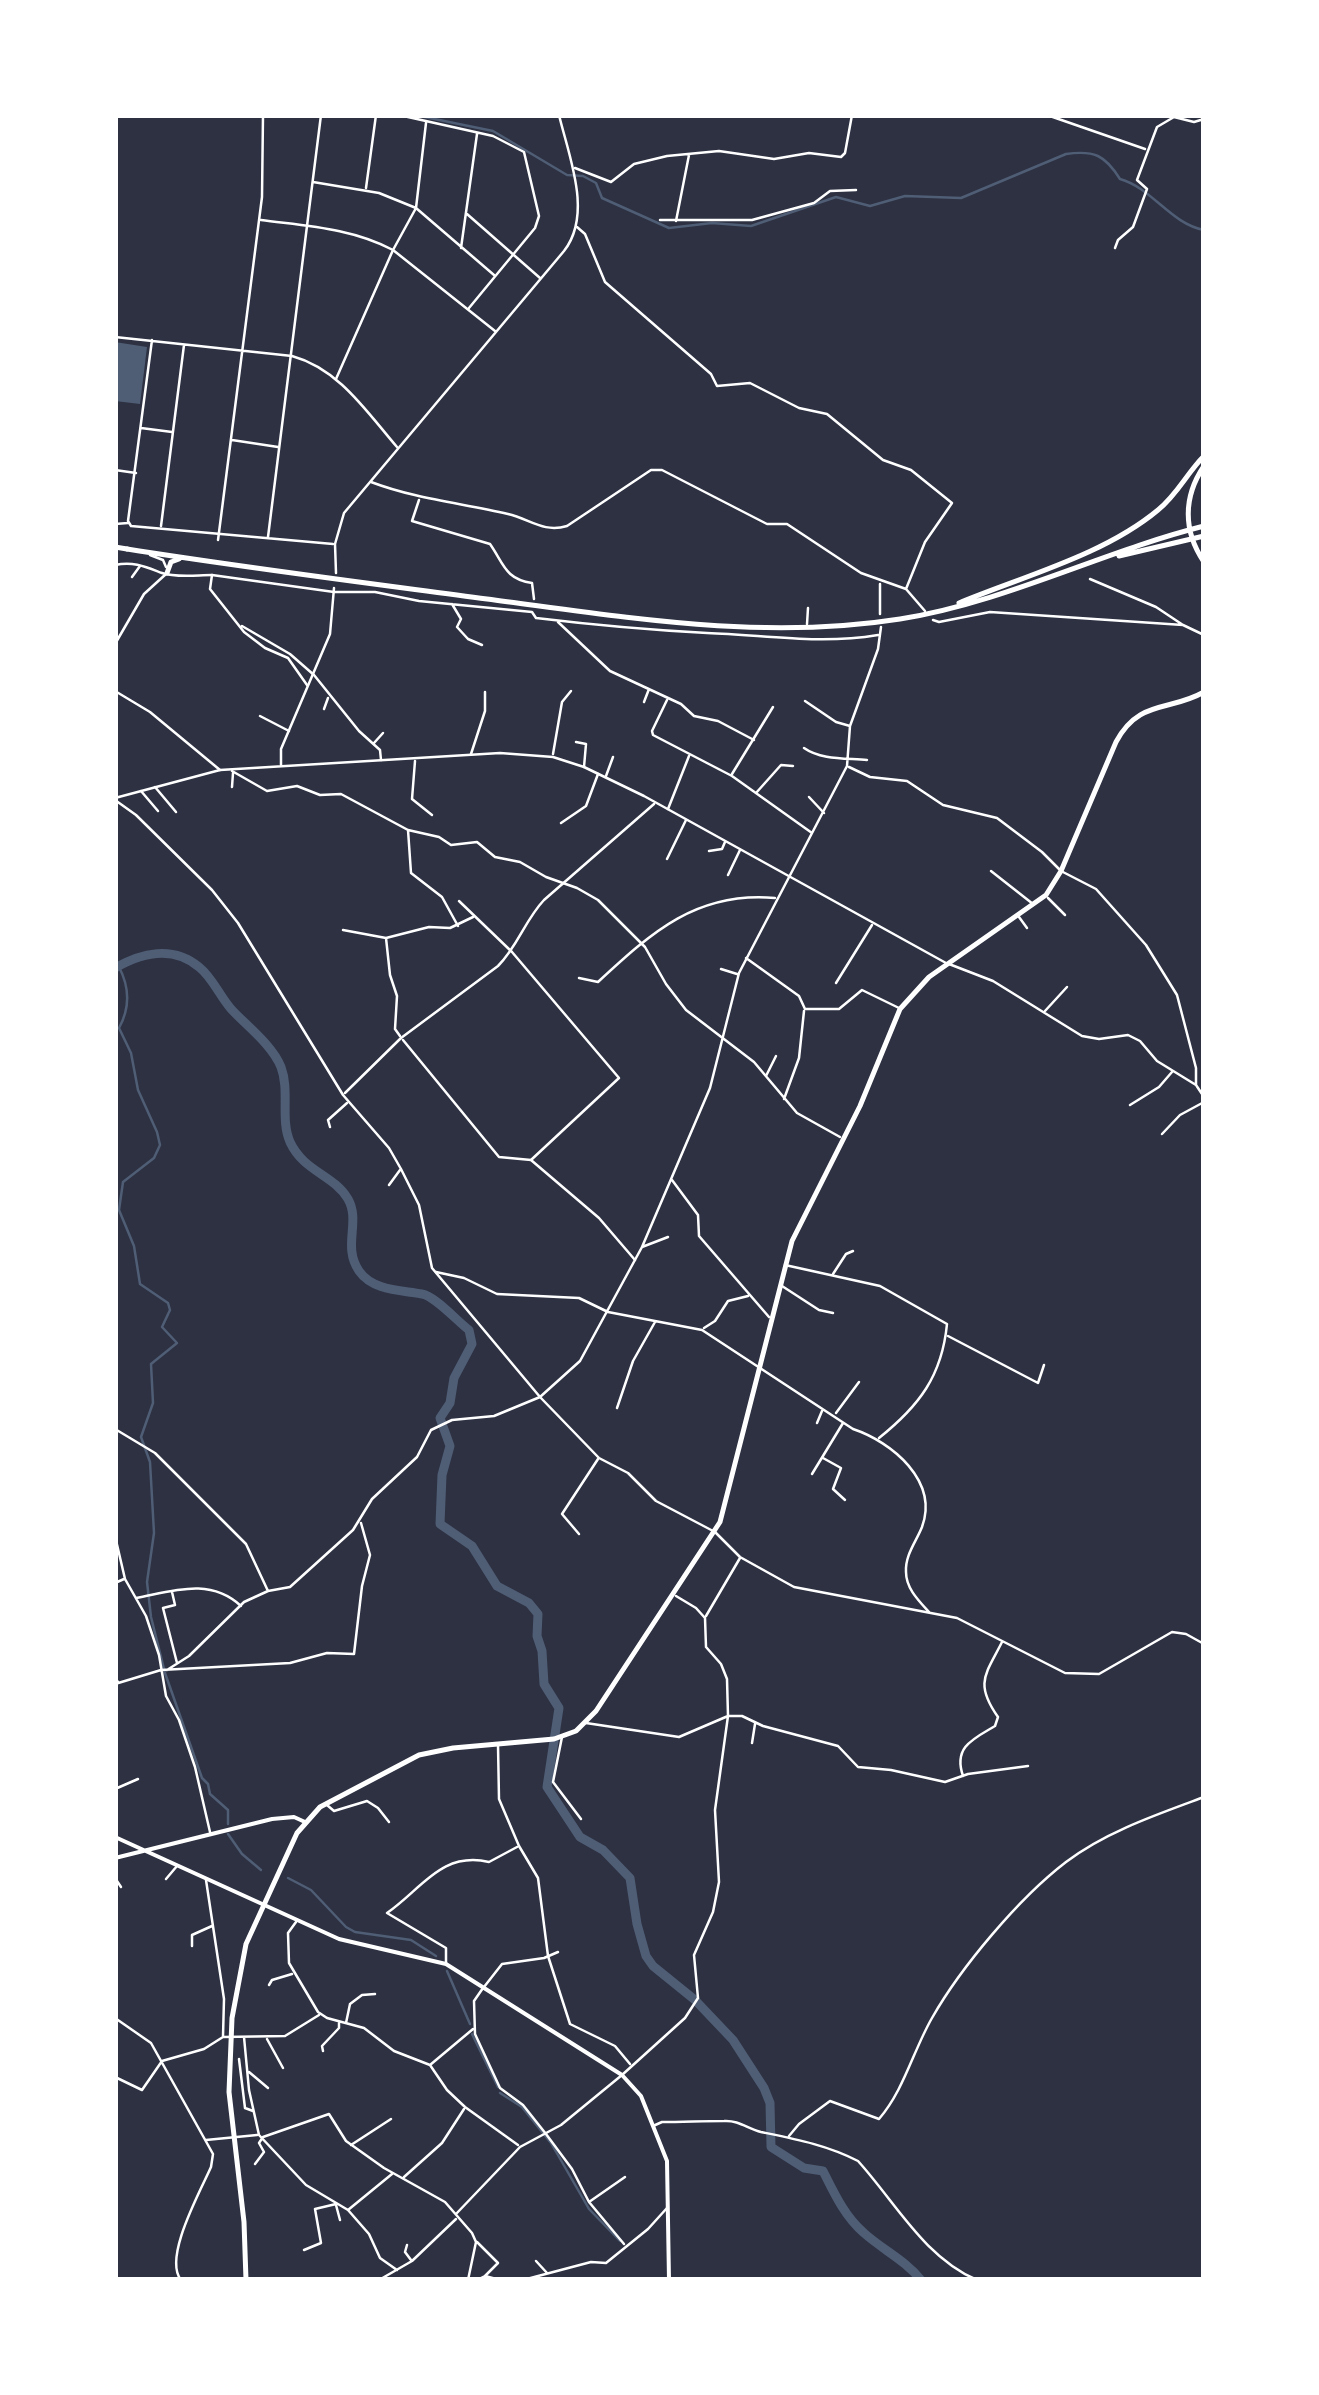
<!DOCTYPE html>
<style>
body{margin:0}
#map{position:relative;width:1319px;height:2395px;overflow:hidden;background:#2d3142;font-family:"Asap Condensed",sans-serif}
canvas{display:block}
.frame{position:absolute;inset:0;border:118px solid #fff;pointer-events:none}
</style>
<div id="map">
<canvas width="1319" height="2395"></canvas>
<div class="frame"></div>
</div>
<script>
const c = document.querySelector('canvas').getContext('2d');
c.lineJoin = 'round';
function fillPath(path, color) {
  c.fillStyle = color;
  c.fill(path, 'evenodd');
}
function strokePath(path, color, width, dash) {
  c.strokeStyle = color;
  c.lineWidth = width;
  c.lineCap = dash ? 'butt' : 'round';
  c.setLineDash(dash || []);
  c.stroke(path);
}
fillPath(new Path2D(`
 M115 342 147 347 140 404 115 401Z`), '#4f5d75');
strokePath(new Path2D(`
 M415 115 493 131 567 175 583 176 596 183 602 198 669 228 712 223 751 226 836 197 870 206 905 196 961 198 1066 154C1094 150 1105 155 1120 179 1152 188 1171 224 1204 230
 M119 967C130 988 130 1008 119 1028L131 1053 138 1090 157 1132 160 1145 154 1158 123 1182 119 1210 134 1246 140 1284 168 1303 170 1310 162 1327 177 1343 151 1364 153 1403 141 1437 150 1462 154 1533 147 1582 151 1617 165 1673 202 1778 208 1784 210 1794 228 1810V1824
 M228 1834 242 1854 261 1870
 M288 1878 311 1890 346 1927 355 1932 411 1940 436 1956
 M447 1971 470 2024
 M472 2034 498 2087
 M500 2093 522 2107 551 2143 589 2209 620 2241`), '#4f5d75', 2.5);
strokePath(new Path2D(`
 M115 968C141 953 173 945 199 967 213 978 220 997 232 1010 248 1027 272 1045 281 1067 290 1091 280 1119 290 1142 304 1172 333 1174 348 1199 361 1222 342 1246 359 1271 373 1291 401 1290 422 1294 435 1296 457 1321 469 1330L472 1344 454 1378 450 1403 440 1418 450 1446 442 1475 440 1524 472 1546 497 1586 529 1603 538 1614 537 1636 542 1651 544 1684 559 1708 547 1787 580 1837 603 1850 630 1878 637 1924 646 1956 653 1966 695 2000 733 2040 764 2088 770 2103 771 2147 804 2168 823 2171C834 2193 845 2217 864 2233 883 2250 905 2260 921 2280`), '#4f5d75', 9);
strokePath(new Path2D(`
 M399 115 493 136 524 152 539 216 535 228 469 308
 M1047 115 1145 149
 M575 168 611 182 634 164 667 156 719 151 774 159 809 153 841 157 845 153 852 115
 M313 182 379 193 416 208 494 275
 M366 188 376 115
 M467 214 540 278
 M660 220H752L814 203 830 191 856 190
 M676 221 689 155
 M307 226 321 115
 M577 227 585 234 605 282 711 374 717 386 750 383 799 408 827 414 883 460 911 470 952 503 925 542 906 589
 M461 248 477 134
 M1115 248 1118 240 1133 227 1147 189 1137 180 1157 127 1174 117 1194 122 1204 119
 M336 379 393 250 416 208 426 123
 M115 470 136 473
 M371 482C416 499 461 503 508 514 530 519 543 533 567 526L651 470H662L767 524H787L861 573 906 589 925 611
 M419 500 412 521 490 544C504 564 505 579 532 583L534 599
 M132 577 140 566
 M1090 579 1156 607 1183 625
 M452 604 461 619 457 627 468 639 482 645
 M880 614V584
 M933 620 939 622 990 612 1183 625 1204 635
 M558 622 610 671 681 704 694 716 718 721 754 740
 M807 624 808 608
 M242 626 290 654 314 675 359 731 380 750 381 760
 M115 644 144 594 166 574
 M307 685 288 658 265 648 244 632 210 589 212 575 334 592H375L419 601 532 612 536 618C594 625 650 630 707 633 766 635 819 645 878 635
 M115 691 150 712 220 770
 M667 700 652 731 653 735 732 776 812 833
 M805 701 836 722 850 726
 M644 702 649 689
 M324 709 328 698
 M260 716 289 731
 M576 742 586 744 584 767
 M374 743 383 733
 M804 748C821 760 846 758 867 760
 M471 754 485 711V692
 M553 754 562 702 571 691
 M415 761 412 799 432 815
 M849 767 870 777 907 781 943 805 997 818 1042 852 1061 871 1096 889 1146 945 1177 995 1196 1068V1085
 M232 771 267 791 297 786 320 795 341 794 408 830 411 873 442 897 458 926
 M732 774 773 707
 M606 776 613 757
 M155 787 176 812
 M232 787 233 773
 M141 791 158 811
 M756 793 781 765 793 766
 M809 797 824 813
 M668 809 689 756
 M561 823 586 806 598 774
 M408 830 439 837 451 845 477 842 495 857 520 862 546 877 577 888 598 900 645 947 666 984 686 1010 754 1062 797 1113 840 1137
 M709 851 722 849 725 842
 M667 859 686 820
 M991 871 1033 904
 M728 875 740 850
 M1048 898 1065 915
 M459 901 512 952 619 1078 531 1160
 M1019 917 1027 928
 M343 930 386 938
 M746 958 799 996 805 1009H839L862 990 899 1008
 M949 964 993 981 1082 1036 1099 1039 1128 1035 1140 1041 1157 1061 1196 1085 1204 1097
 M721 969 737 974
 M579 978 598 982C652 932 697 891 775 898
 M836 983 872 925
 M1045 1011 1067 987
 M400 1036 395 1029 397 996 390 975 386 938 429 927 450 928 473 917
 M766 1076 776 1056
 M784 1099 799 1058 804 1011
 M1130 1105 1159 1087 1172 1072
 M330 1127 328 1120 347 1103
 M1162 1134 1180 1115 1204 1102
 M672 1180 698 1215 699 1236 769 1317
 M389 1185 400 1170
 M642 1247 668 1237
 M785 1265 880 1286 947 1324C942 1376 919 1406 879 1438
 M436 1272 464 1278 497 1294 579 1298 608 1312 702 1330 853 1429C892 1442 939 1481 922 1527 916 1542 905 1555 906 1572 906 1588 918 1600 929 1612
 M833 1274 846 1254 853 1251
 M782 1286 819 1310 833 1313
 M704 1328 715 1321 728 1301 748 1296
 M948 1336 1038 1383 1044 1365
 M617 1408 633 1361 655 1322
 M836 1413 859 1382
 M817 1423 822 1411
 M115 1429 155 1453 246 1544 268 1591
 M823 1458 841 1468 833 1489 845 1500
 M812 1474 843 1423
 M579 1534 562 1514 598 1459
 M115 1536 125 1579 146 1616 159 1655 166 1696 179 1720 195 1767 210 1832
 M115 1583 124 1579
 M172 1592 175 1605 163 1608 177 1663
 M136 1598C173 1591 210 1577 241 1606
 M706 1616 740 1558
 M167 1670 189 1656 244 1602 268 1591 290 1587 353 1530 372 1499 417 1457 431 1430 452 1420 494 1416 540 1397 580 1361 642 1247 710 1088 739 973 847 766 850 726 878 649 881 627
 M115 1684 161 1670 290 1663 327 1653 354 1654 362 1586 370 1555 361 1523
 M586 1723 679 1737 728 1716H742L763 1726 838 1746 858 1767 891 1770 945 1782 968 1774 1028 1766
 M562 1737 553 1782 581 1819
 M752 1743 755 1724
 M498 1745 499 1799 519 1846 538 1878 548 1956 570 2024 615 2046 630 2064
 M963 1776C953 1747 973 1739 995 1726L998 1717C974 1683 986 1674 1002 1642
 M115 1789 138 1779
 M327 1805 334 1811 367 1801 378 1808 389 1822
 M115 1878 121 1887
 M166 1879 177 1866
 M206 1880 224 1999 223 2036
 M296 1922 288 1933 289 1963 318 2012 327 2018 364 2028 394 2051 430 2065 447 2090 465 2107 518 2145
 M192 1946V1935L212 1926
 M446 1963V1948L387 1913C422 1889 441 1851 489 1862L517 1847
 M269 1985 272 1980 292 1974
 M483 1988 474 2001 475 2034 500 2088 523 2105 546 2134 572 2169 589 2202
 M115 2018 151 2043 213 2154 211 2167C200 2192 163 2258 181 2280
 M346 2023 350 2004 362 1995 375 1994
 M244 2037 249 2090 259 2135 306 2185 348 2210 369 2234 380 2258 397 2270
 M267 2039 283 2068
 M323 2051 322 2046 339 2028V2023
 M239 2059 245 2108 253 2111
 M430 2065 473 2029
 M249 2072 268 2088
 M115 2077 142 2090 162 2061 204 2049 223 2037 285 2036 319 2015
 M653 2126 662 2122C683 2122 703 2121 724 2121 739 2120 748 2129 761 2132 795 2139 827 2145 858 2161 896 2203 924 2257 977 2280
 M789 2136 799 2124 830 2101 879 2119C904 2090 913 2051 932 2018 961 1967 1019 1898 1066 1862 1105 1832 1158 1814 1204 1797
 M206 2140 257 2135
 M351 2145 391 2119
 M255 2164 264 2152 259 2143 263 2137 329 2114 346 2141 384 2168 445 2202 472 2233 476 2242 468 2280
 M404 2177 442 2143 464 2109
 M336 2205 340 2220
 M348 2210 392 2174
 M456 2214 520 2147 561 2125 622 2075 685 2018 698 1998 694 1955 713 1912 719 1882 715 1810 728 1716 727 1679 721 1664 706 1647 705 1618 696 1608 676 1596
 M477 2242 498 2263 485 2276
 M624 2244 589 2202 625 2177
 M407 2245 405 2252 411 2260
 M304 2250 321 2243 315 2209 336 2204
 M536 2261 547 2273
 M379 2280 412 2261 456 2219
 M477 2280 485 2276 500 2280
 M523 2280 591 2262 606 2263 648 2229 667 2208`), '#fff', 2.5);
strokePath(new Path2D(`
 M261 220C306 226 352 228 393 250L495 331
 M115 337 292 356C339 369 366 411 397 447
 M152 340 128 521 131 526 333 544
 M141 428 172 432
 M232 440 278 447
 M115 524 128 523
 M161 526 184 345
 M268 537 307 226
 M218 540 262 197 263 115
 M150 555 163 560 166 567
 M115 565C134 561 146 567 162 573 176 578 197 575 212 575
 M336 573 335 544 344 513 564 251C593 214 569 157 559 115
 M281 766V749L330 634 334 588
 M115 798 220 770 500 753 553 757 584 767 644 796 946 963
 M115 800 136 815 212 890 238 923 343 1095 389 1148 401 1169 419 1205 432 1268 540 1397 599 1458 628 1473 656 1501 715 1532 740 1557 794 1587 957 1618 1065 1673 1099 1674 1172 1632 1186 1634 1204 1644
 M403 1040 499 1157 531 1160 599 1218 635 1260
 M345 1093 401 1038 498 966C518 946 525 920 544 900L654 804
 M115 1678 118 1682
 M484 1987 502 1964 544 1958 558 1952`), '#fff', 2.5);
strokePath(new Path2D(`
 M115 1837 339 1939 446 1964 622 2075 641 2096 667 2161 669 2280
 M115 1858 272 1819 294 1817 305 1822`), '#fff', 4);
strokePath(new Path2D(`
 M115 547 127 549
 M246 2280 244 2222 229 2092 232 2018 246 1944 297 1833 320 1807 419 1755 453 1748 554 1739 576 1731 596 1711 720 1522 792 1241 860 1106 900 1009 929 977 1046 895 1061 871 1116 742C1139 699 1169 712 1204 692`), '#fff', 5);
strokePath(new Path2D(`
 M1204 466C1183 497 1183 531 1204 562
 M127 549C247 568 367 583 487 599 625 617 762 641 900 619 1006 602 1101 552 1204 526
 M1119 556 1204 536
 M167 573 171 562 179 559
 M959 603C1024 576 1104 555 1158 510 1177 495 1187 473 1204 456`), '#fff', 5);
</script>
